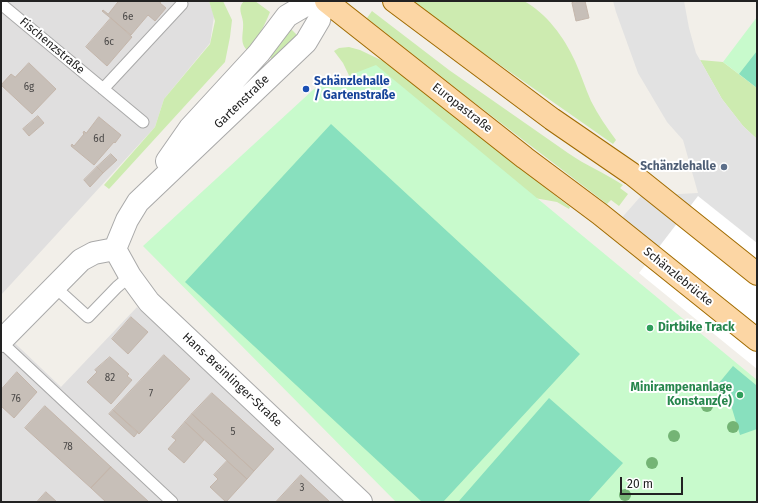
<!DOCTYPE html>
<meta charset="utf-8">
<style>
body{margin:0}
#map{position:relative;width:758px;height:503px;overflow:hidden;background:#f2efe9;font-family:"Fira Sans",sans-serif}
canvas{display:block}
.frame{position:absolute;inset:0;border:2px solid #222;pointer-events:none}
.scale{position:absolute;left:620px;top:477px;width:63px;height:18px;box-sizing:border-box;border:2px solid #222;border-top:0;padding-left:5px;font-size:12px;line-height:14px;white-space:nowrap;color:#222;-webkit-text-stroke:3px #fff;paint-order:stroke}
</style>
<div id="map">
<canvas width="758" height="503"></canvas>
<div class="frame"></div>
<div class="scale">20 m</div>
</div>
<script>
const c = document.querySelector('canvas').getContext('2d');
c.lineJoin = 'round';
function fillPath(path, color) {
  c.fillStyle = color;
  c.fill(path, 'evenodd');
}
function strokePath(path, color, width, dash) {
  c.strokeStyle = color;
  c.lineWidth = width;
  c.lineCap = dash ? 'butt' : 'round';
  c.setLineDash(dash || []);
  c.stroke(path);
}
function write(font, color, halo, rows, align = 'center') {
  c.font = font + ' "Fira Sans",sans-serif';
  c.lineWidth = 4;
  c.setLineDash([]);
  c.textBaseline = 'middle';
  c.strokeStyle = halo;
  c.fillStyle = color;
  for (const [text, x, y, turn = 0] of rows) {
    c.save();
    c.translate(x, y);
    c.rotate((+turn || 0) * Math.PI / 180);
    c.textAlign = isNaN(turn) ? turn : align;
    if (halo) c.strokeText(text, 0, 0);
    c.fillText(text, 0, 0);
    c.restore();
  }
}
fillPath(new Path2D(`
 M1 1H209L214 16 210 43 164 99 155 127 1 295Z
 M137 307 320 479 344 502H1V330L61 387Z`), '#e0dfdf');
fillPath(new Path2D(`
 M209 1H223L232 20 230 37 225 62 109 189 104 185 155 127 164 99 210 44 215 21Z
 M244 1H255L270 12C264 27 258 38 247 50 239 42 244 33 243 22 242 14 237 8 244 1Z
 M413 1H524C547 14 564 37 575 61 581 74 585 88 591 101 598 115 607 128 616 140L613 144 463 39Z
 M372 11 449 70 568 153C585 165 605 173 623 185L620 188 628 194 619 206 611 200 607 204 467 97 367 18Z
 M290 28 297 35 272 59 268 55Z
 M349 47 360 50 385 62 570 207 569 209 557 202 523 196 357 92 343 63 334 51 339 48Z
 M700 60 723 62 757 88V139L743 126 722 99Z`), '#cdebb0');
fillPath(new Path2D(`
 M757 17V88L723 62Z
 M376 65 757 380V502H396L143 246 314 89Z`), '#c8facc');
fillPath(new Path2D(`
 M757 51V88L739 74Z
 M331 124 580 354 443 502H422L185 282Z
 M733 366 756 385 757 386V429L740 435 730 402 714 389Z
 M549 398 623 463 588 502H460L459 501Z`), '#88e0be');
fillPath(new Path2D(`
 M613 1H684L689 28 696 53 700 60 722 99 743 126 757 139V366L618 222 641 196 698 193 683 140 667 122 638 73 616 12Z`), '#e2e2e2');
fillPath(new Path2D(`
 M698 196 757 243V369L639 273Z`), '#fff');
const building = new Path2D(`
 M119 1H161L160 3 166 8 155 21 148 15 131 35 102 11 103 10 108 14Z
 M581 1H585L589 18 576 21 572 3Z
 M111 18 132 37 107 66 86 47Z
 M29 63 56 89 32 114 1 85 11 74 15 77Z
 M38 116 44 123 29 136 23 129Z
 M99 117 121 135 115 143 114 142 94 165 71 146 72 144 74 146 84 134 83 133 84 131 86 133Z
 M111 154 117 160 103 173 97 167Z
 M97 167 103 173 90 187 84 180Z
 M131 317 148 332 128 354 112 339Z
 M164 355 190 379 139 434 113 410Z
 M110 357 129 374 127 376 132 380 111 404 87 382 97 372 95 370Z
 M17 372 37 392 14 418 1 406V390Z
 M212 393 274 449 254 471 192 414Z
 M45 406 111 467 91 488 25 428Z
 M113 410 138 432 134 437 109 414Z
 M192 414 254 471 247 479 185 422Z
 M185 422 204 440 184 463 168 449 176 440 172 437Z
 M227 461 247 479 226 502 210 487 218 479 214 475Z
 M111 467 149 502H106L91 488Z
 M301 475 330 502 277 501Z
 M46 492 57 502H37Z`);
fillPath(building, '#c7bfb8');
strokePath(building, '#c4b6ab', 1);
const lane = new Path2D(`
 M1 4 143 122
 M103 89 182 4
 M55 287 88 317 117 287 130 276
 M1 342 172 502`);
const street = new Path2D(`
 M167 161 190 128 259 53 287 16 304 6 318 1
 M115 249 130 276 149 302 361 502
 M1 341 81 260 94 253 115 249 127 220 138 202 306 42 319 20 323 1`);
const primary = new Path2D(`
 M326 1 525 158 600 214 757 340
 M394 1 552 119 632 174 757 274`);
strokePath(lane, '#a9a9a9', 13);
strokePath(street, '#a9a9a9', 24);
strokePath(primary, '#a06b00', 24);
strokePath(lane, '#fff', 11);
strokePath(street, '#fff', 22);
strokePath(primary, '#fcd6a4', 22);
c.fillStyle = '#74b475';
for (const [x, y] of [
 [707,406],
 [733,427],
 [674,436],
 [652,463],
 [625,495]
]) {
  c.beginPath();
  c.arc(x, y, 6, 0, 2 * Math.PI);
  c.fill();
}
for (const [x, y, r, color] of [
 [306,89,4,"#1a4fb4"],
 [724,167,4,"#5c6f8a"],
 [650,328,4,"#2e9e5b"],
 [740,395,4,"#2e9e5b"]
]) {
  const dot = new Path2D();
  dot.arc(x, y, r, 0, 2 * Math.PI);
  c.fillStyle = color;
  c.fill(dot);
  strokePath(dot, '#fff', 1.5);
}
write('10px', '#4b4948', null, [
 ["6e",128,17],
 ["6c",109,42],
 ["6g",29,87],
 ["6d",99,139],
 ["82",110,378],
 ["7",151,394],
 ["76",16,399],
 ["5",233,432],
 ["78",68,447],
 ["3",302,488]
]);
write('12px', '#222', '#fff', [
 ["Fischenzstraße",52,46,40],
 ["Gartenstraße",242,102,-44],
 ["Europastraße",462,108,38],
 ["Schänzlebrücke",678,277,39],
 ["Hans-Breinlinger-Straße",232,380,43]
]);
write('bold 12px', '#164399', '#fff', [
 ["Schänzlehalle",314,82],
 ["/ Gartenstraße",314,96]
], 'left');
write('bold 12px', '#4e5e75', '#fff', [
 ["Schänzlehalle",716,167]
], 'right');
write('bold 12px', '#27864d', '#fff', [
 ["Dirtbike Track",658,328],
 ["Minirampenanlage",732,388,"right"],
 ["Konstanz(e)",732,402,"right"]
], 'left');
</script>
